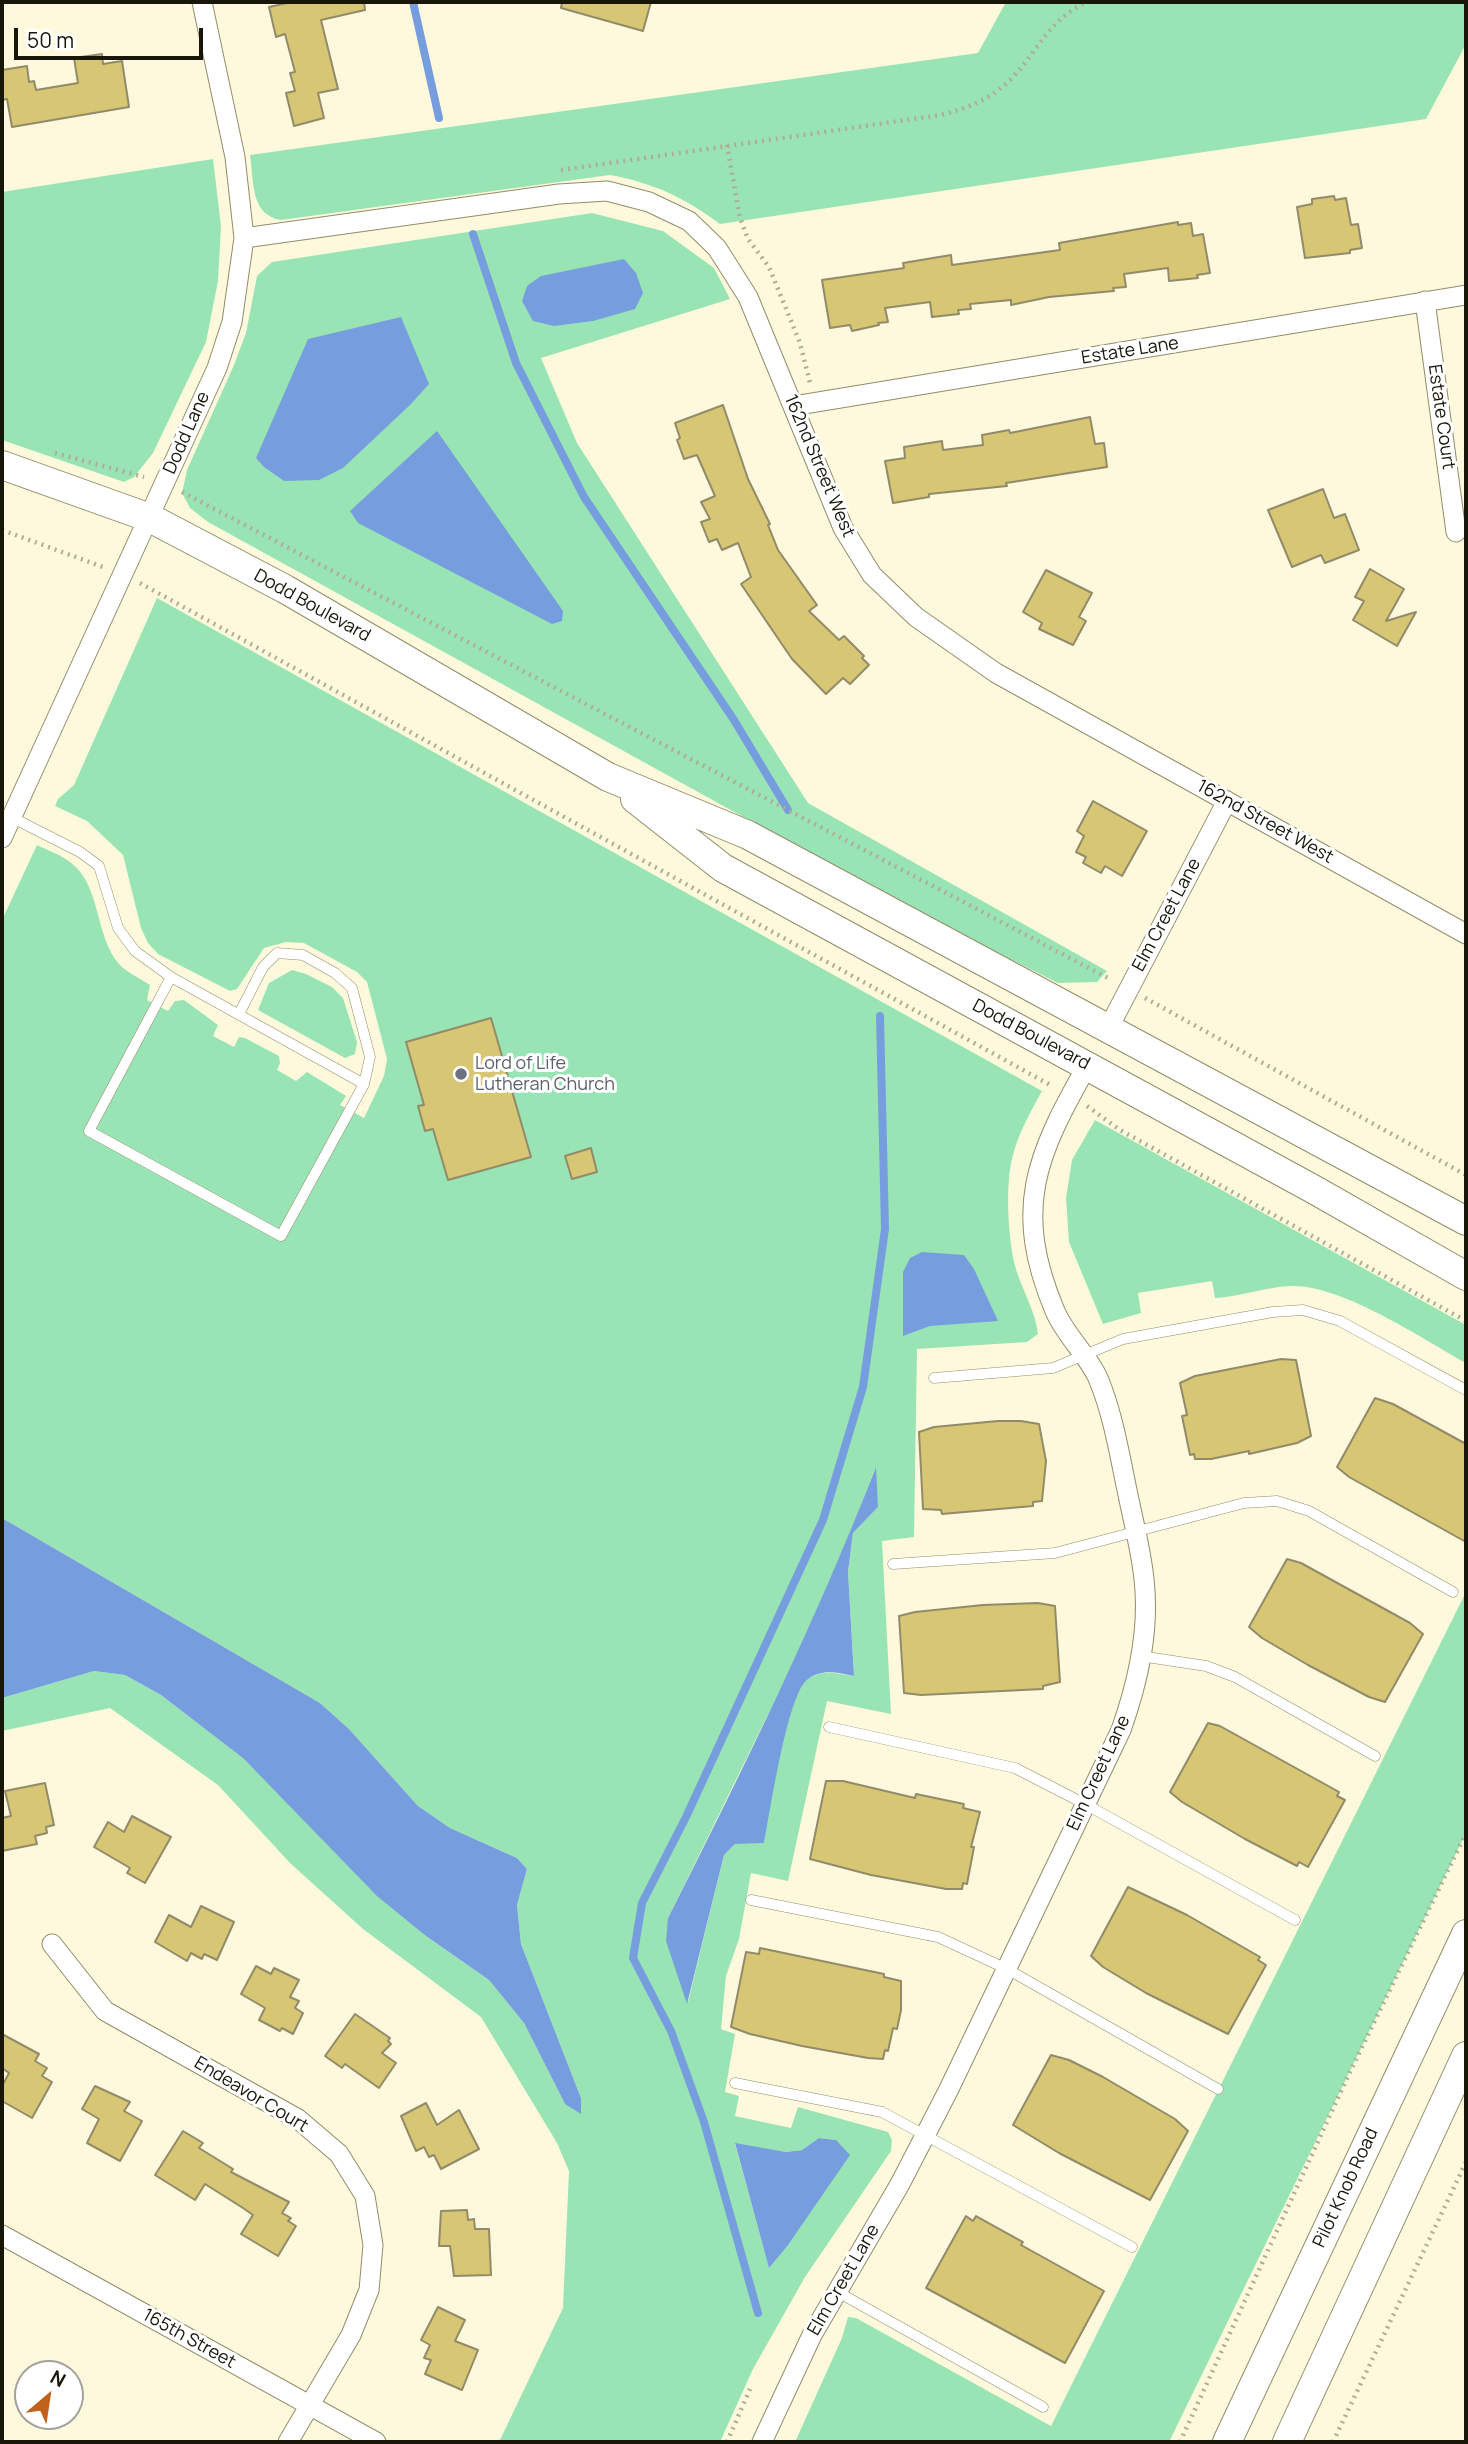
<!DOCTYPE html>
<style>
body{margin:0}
#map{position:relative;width:1468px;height:2444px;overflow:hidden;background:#fef9dc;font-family:Manrope,sans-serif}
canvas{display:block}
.frame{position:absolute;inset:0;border:4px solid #181609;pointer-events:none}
.north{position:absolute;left:14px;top:2360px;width:70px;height:70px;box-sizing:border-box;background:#fff;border:2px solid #a3a29d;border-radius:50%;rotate:29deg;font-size:19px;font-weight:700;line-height:28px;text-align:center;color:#181609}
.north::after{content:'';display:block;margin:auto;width:24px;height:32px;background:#c1621c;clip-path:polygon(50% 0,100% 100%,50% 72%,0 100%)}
.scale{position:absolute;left:14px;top:28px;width:189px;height:32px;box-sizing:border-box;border:4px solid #181609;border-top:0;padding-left:9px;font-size:21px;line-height:24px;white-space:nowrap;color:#181609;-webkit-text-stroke:5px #fff;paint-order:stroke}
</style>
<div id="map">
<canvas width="1468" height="2444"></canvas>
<div class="frame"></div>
<div class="north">N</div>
<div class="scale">50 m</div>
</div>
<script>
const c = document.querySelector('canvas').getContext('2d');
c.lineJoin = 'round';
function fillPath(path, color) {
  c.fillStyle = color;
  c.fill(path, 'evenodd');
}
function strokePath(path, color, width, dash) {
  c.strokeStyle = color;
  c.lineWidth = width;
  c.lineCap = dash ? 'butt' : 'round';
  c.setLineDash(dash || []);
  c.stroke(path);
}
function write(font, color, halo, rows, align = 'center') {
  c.font = font + ' Manrope,sans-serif';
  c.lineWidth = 6;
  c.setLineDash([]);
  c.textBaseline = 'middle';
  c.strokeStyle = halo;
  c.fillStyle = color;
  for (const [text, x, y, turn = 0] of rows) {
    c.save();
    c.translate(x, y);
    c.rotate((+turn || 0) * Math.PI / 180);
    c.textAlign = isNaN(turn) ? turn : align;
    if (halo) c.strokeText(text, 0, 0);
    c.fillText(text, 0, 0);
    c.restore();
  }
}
fillPath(new Path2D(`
 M1006 2H1466V44L1426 119 720 224C685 198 654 183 610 175L281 220C250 215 254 181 250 155L978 53Z
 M213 159 221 226 218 281 206 342 153 453 134 477 124 482 2 440V192Z
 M592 213 663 231 714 268 730 299 541 358 577 443 808 803 1107 971 1097 982 1058 983 903 905 208 522 190 508 182 493 187 470 234 365 246 333 257 276 272 262Z
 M157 598 1042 1091C1031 1111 1019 1132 1013 1155 1005 1183 1008 1233 1014 1262 1020 1287 1035 1308 1038 1334L1027 1342 917 1349 914 1537 882 1541 891 1714 827 1701 788 1881 751 1873 739 1939 726 1976 721 2029 735 2034 725 2092 739 2096 735 2116 791 2128 798 2107 888 2132 892 2140 891 2151 805 2277 753 2369 720 2442H499L563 2308 569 2171 557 2143 481 2017 363 1929 290 1863 218 1785 110 1708 2 1731V1698L94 1671 125 1675 161 1695 244 1759 426 1936 489 1980 524 2023 565 2104 581 2098 521 1944 517 1905 527 1869 517 1858 450 1828 418 1806 349 1729 320 1703 2 1518V920L37 845C47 850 61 855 70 862 102 886 94 935 119 964 126 972 141 979 150 985L147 1000 168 1011 175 1001 184 1000 218 1025 213 1036 234 1047 239 1037 245 1038 279 1056 280 1063 277 1070 296 1081 307 1072 346 1096 340 1105 364 1118 384 1076 387 1059 367 982 357 972 304 943 286 942 264 948 237 989 230 991 158 954 148 943 141 928 123 855 87 821 55 806 58 799 74 785ZM875 1469 878 1507 853 1533 848 1572 854 1676C837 1674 822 1668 807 1680 792 1691 746 1818 735 1844L724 1855 688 2002 668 1918 786 1678 840 1559ZM820 2138 836 2140 769 2267 735 2144 786 2152 802 2150Z
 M292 970 306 974 332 987 343 998 357 1042 355 1054 345 1058 258 1010 269 983Z
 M1095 1120 1466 1325V1363C1421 1338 1341 1284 1290 1286 1265 1287 1240 1297 1215 1298L1212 1281 1138 1293 1141 1313 1103 1324 1069 1242 1066 1198 1072 1160Z
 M1466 1592V1833L1169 2442H795L842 2338 848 2317 856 2318 1051 2426Z`), '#99e4b5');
fillPath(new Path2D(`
 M624 259 636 273 643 293 635 309 593 321 554 326 533 321 522 301 527 286 541 276Z
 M401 317 429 384 411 404 343 468 319 480 284 481 264 467 256 458 308 339Z
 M437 431 563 611 562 621 552 624 358 523 350 511Z
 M922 1252 964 1255 974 1269 998 1321 930 1326 903 1336V1272L910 1258Z
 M876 1467 878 1507 853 1533 848 1572 854 1676C838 1673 821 1668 807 1680 787 1696 770 1813 764 1843L735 1844 724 1855 687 2004 666 1941 668 1918C743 1770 816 1621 876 1467Z
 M2 1518 320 1703 349 1729 418 1806 450 1828 517 1858 527 1869 517 1905 521 1944 581 2098V2114L565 2104 524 2023 489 1980 426 1936 377 1896 244 1759 161 1695 125 1675 94 1671 2 1698Z
 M819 2138 836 2140 850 2155 788 2245 769 2268 735 2143 786 2152 802 2150Z`), '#769edf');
strokePath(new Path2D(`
 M413 2 439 118
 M473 234 516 363 584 497 734 720 788 810
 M758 2313 704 2122 671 2031 633 1958 642 1903 686 1817 823 1520 863 1387 885 1229 880 1016`), '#769edf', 8);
const building = new Path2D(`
 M292 2H364L365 10 321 20 338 89 318 93 324 118 294 126 286 93 295 91 290 73 295 72 285 34 276 37 269 7Z
 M562 2H651L643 31 561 8Z
 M102 54 103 64 122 61 129 107 12 127 7 99 2 100V70L27 66 29 82 34 81 36 90 78 83 74 58Z
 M1334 196 1335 200 1346 198 1351 225 1358 224 1362 248 1350 250V253L1305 258 1297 207 1312 204V199Z
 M1178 222V225L1191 223 1193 236 1203 234 1210 273 1197 275 1198 278 1169 281 1168 268 1124 274 1126 287 1113 288 1114 291 1049 297 1011 305V300L970 304 971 309 958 310 959 314 932 317 930 302 885 308 888 322 878 323 879 325 852 331 850 325 830 328 822 280 904 268 903 263 951 255 952 265 1060 250 1059 243Z
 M723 405 748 479 770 524 768 525 778 550 817 605 809 611 839 640 844 636 864 656 862 658 869 665 850 684 843 678 826 694 792 659 741 584 751 577 738 543 722 550 717 539 709 542 701 522 710 519 701 502 715 496 697 455 684 459 677 440 680 438 675 423Z
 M1090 417 1095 444 1104 443 1107 467 1019 481 1006 483 1007 486 929 494V497L893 503 885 461 905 458 904 447 942 441 943 450 983 445 982 435 1009 430 1010 433Z
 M1323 489 1334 518 1345 514 1359 550 1325 563 1321 555 1292 567 1268 510Z
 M1370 569 1404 589 1386 621 1416 612 1397 646 1353 620 1364 601 1355 597Z
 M1046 570 1092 593 1079 617 1086 621 1073 645 1039 629 1042 623 1023 612Z
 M1093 801 1147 831 1122 876 1105 866 1101 873 1083 863 1086 857 1076 852 1084 836 1077 831Z
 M491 1018 531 1157 448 1180 433 1129 425 1131 418 1106 424 1105 406 1042Z
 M591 1148 597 1172 572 1179 565 1156Z
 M1281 1359 1296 1360 1311 1436 1297 1443 1249 1454V1451L1211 1459H1195L1194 1454 1190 1455 1182 1416 1187 1415 1180 1383 1195 1376Z
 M1375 1398 1393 1404 1466 1444V1542L1349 1477 1337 1467Z
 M998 1421H1021L1039 1424 1046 1461 1042 1501 1033 1502V1506L942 1514 941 1510 923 1509 919 1432 934 1427Z
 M1287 1559 1301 1563 1410 1623 1423 1634 1385 1702 1369 1697 1308 1665 1262 1638 1249 1627Z
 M1038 1603 1055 1606 1060 1682 1043 1686V1689L921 1695 904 1693 899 1616 915 1612 983 1605Z
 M1208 1723 1220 1726 1339 1792 1337 1796 1345 1800 1308 1867 1299 1862 1297 1866 1245 1839 1182 1802 1170 1792Z
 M826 1781H843L915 1798 916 1794 964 1804 963 1808 980 1812 971 1847H974L967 1884 963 1883 962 1889H946L871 1875 810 1859Z
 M45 1783 54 1825 46 1827 47 1833 35 1836 37 1844 2 1851V1818L11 1816 5 1791Z
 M132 1816 171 1837 145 1883 127 1873 130 1868 94 1847 108 1822 124 1832Z
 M1128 1887 1187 1915 1260 1957 1258 1960 1266 1965 1228 2034 1146 1993 1103 1967 1091 1956Z
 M201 1906 234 1922 217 1960 204 1954 202 1959 191 1953 187 1961 155 1942 169 1915 191 1927Z
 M760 1948 884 1974V1977L901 1981V2010L897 2029 893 2028 888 2051 885 2050 883 2059 868 2058 802 2046 750 2034 731 2027 746 1952 759 1954Z
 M256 1966 271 1974 274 1968 299 1980 290 1997 299 2001 295 2008 303 2013 293 2034 282 2028 280 2031 259 2020 265 2008 241 1994Z
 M355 2014 390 2038 388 2041 391 2044 382 2053 396 2063 379 2088 345 2064 342 2068 325 2056Z
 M2 2034 39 2054 35 2061 47 2068 42 2076 52 2082 32 2118 2 2101V2086L9 2073 2 2068Z
 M1051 2055 1069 2060 1103 2077 1175 2119 1188 2131 1150 2200 1059 2153 1013 2125Z
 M95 2086 130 2102 124 2111 142 2121 120 2161 87 2143 99 2119 82 2109Z
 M426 2103 437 2125 459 2110 479 2149 441 2169 434 2155 429 2157 424 2147 416 2151 401 2116Z
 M183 2131 203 2143 199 2148 233 2169 231 2172 289 2202 282 2213 291 2218 288 2221 296 2226 278 2256 241 2234 253 2215 243 2208 205 2184 195 2200 155 2175Z
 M467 2210 468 2220 474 2219 475 2229H489L491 2275 454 2276 450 2246H439L441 2211Z
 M966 2216 973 2221 976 2216 1023 2242 1021 2245 1104 2291 1065 2363 926 2288Z
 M438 2307 465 2320 455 2341 478 2350 462 2390 425 2374 431 2360 424 2358 430 2345 421 2340Z`);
fillPath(building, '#d7c673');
strokePath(building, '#928b6a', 2);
const lane = new Path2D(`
 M11 817 80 852 99 866 118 928 135 951 171 977 364 1084
 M171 977 89 1131 281 1236 364 1084 370 1057 352 988 335 973 303 955 277 953 263 967 239 1014
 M934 1378 1053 1368 1123 1339 1273 1312 1303 1310 1340 1321 1466 1390
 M893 1564 1055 1553 1244 1503 1277 1501 1309 1511 1453 1592
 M1140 1656 1206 1666 1235 1677 1375 1756
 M829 1727 1015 1768 1085 1804 1295 1920
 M751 1900 938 1937 1007 1969 1218 2089
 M735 2083 882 2112 1132 2247
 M836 2291 1043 2407`);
const street = new Path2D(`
 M244 238 559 194 607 191 649 202 689 221 717 248 748 297 843 528 872 575 916 617 996 673 1466 934
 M1425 301 1456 532
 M793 406 1466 295
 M2 838 217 368 232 322 244 238 235 157 202 2
 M1108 1029 1227 801
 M52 1944 105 2011 298 2119 339 2154 365 2196 373 2245 369 2290 351 2335 288 2442
 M2 2235 376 2442
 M762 2442 812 2335 900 2184 948 2091 1121 1730C1138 1682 1150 1631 1144 1579 1141 1550 1133 1520 1127 1490 1119 1452 1113 1414 1098 1378 1087 1354 1065 1335 1055 1311 1012 1209 1036 1156 1087 1066`);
const secondary = new Path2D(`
 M2 465 150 518 285 589 608 777 748 835 1466 1221
 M635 799 723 868 1313 1189 1466 1276
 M1227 2442 1466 1934
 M1287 2442 1466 2056`);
strokePath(lane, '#938c6b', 11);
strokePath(street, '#938c6b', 21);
strokePath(secondary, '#938c6b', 30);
strokePath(new Path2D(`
 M727 145 740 218 748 239 769 267 800 343 810 383
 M561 170 941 115C969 108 993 98 1013 77 1040 48 1048 21 1086 2
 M55 453 144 477
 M182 492 1110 979
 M2 530 103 567
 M140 583 1052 1086
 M1145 998 1466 1175
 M1087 1106 1120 1130 1466 1321
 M727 2442 750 2389
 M1180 2442 1348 2076 1466 1833
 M1333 2442 1466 2162`), '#b0ac95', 4.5, [2, 5]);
strokePath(lane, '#fff', 10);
strokePath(street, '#fff', 19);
strokePath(secondary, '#fff', 28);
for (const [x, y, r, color] of [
 [461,1074,7,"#6b7280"]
]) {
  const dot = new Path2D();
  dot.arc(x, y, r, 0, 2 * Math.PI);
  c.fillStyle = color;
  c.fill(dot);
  strokePath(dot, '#fff', 2.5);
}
write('18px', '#181609', '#fff', [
 ["Estate Lane",1130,351,-9],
 ["Estate Court",1441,417,82],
 ["Dodd Lane",187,433,-66],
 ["162nd Street West",819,466,67],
 ["Dodd Boulevard",312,606,29],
 ["162nd Street West",1265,822,29],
 ["Elm Creet Lane",1167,915,-62],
 ["Dodd Boulevard",1031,1035,28],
 ["Elm Creet Lane",1099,1773,-65],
 ["Endeavor Court",251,2095,31],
 ["Pilot Knob Road",1346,2188,-65],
 ["Elm Creet Lane",844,2280,-60],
 ["165th Street",189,2339,29]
]);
write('18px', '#5b616d', '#fff', [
 ["Lord of Life",475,1064],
 ["Lutheran Church",475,1085]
], 'left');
</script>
